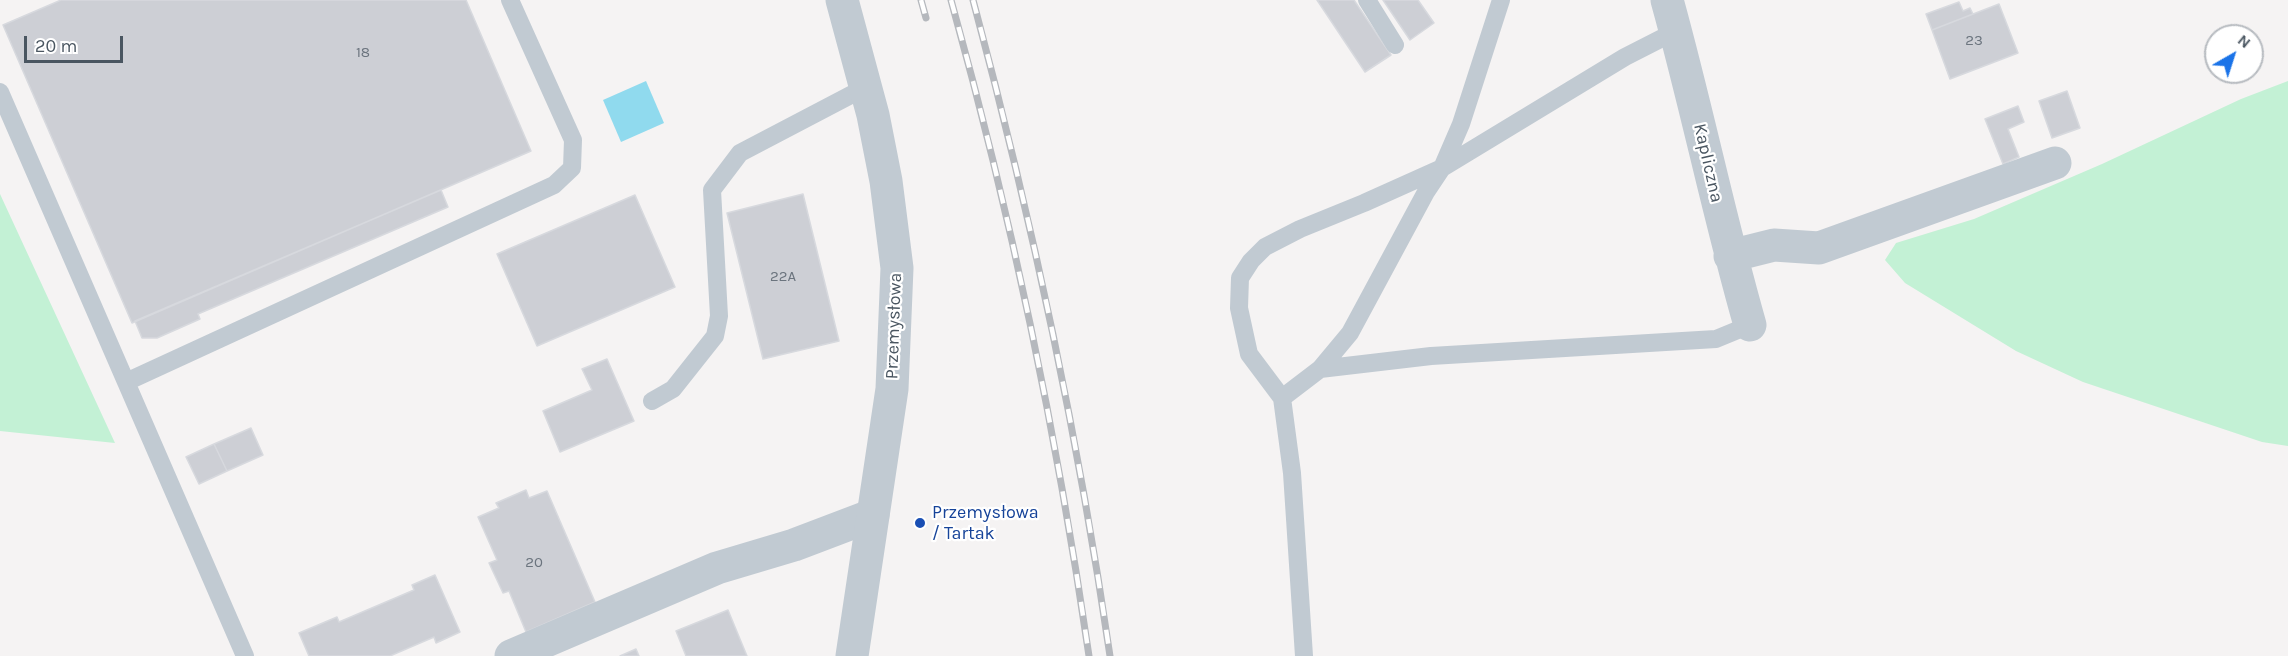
<!DOCTYPE html>
<meta charset="utf-8">
<style>
body{margin:0}
#map{position:relative;width:2288px;height:656px;overflow:hidden;background:#f5f3f3;font-family:Karla,sans-serif}
canvas{display:block}
.north{position:absolute;left:2204px;top:24px;width:60px;height:60px;box-sizing:border-box;background:#fff;border:2px solid #b7bbc0;border-radius:50%;rotate:39deg;font-size:16px;font-weight:700;line-height:24px;text-align:center;color:#4a5661}
.north::after{content:'';display:block;margin:auto;width:21px;height:27px;background:#1a73e8;clip-path:polygon(50% 0,100% 100%,50% 72%,0 100%)}
.scale{position:absolute;left:24px;top:36px;width:99px;height:27px;box-sizing:border-box;border:3px solid #4a5661;border-top:0;padding-left:8px;font-size:18px;line-height:21px;white-space:nowrap;color:#4a5661;-webkit-text-stroke:4px #fff;paint-order:stroke}
</style>
<div id="map">
<canvas width="2288" height="656"></canvas>
<div class="north">N</div>
<div class="scale">20 m</div>
</div>
<script>
const c = document.querySelector('canvas').getContext('2d');
c.lineJoin = 'round';
function fillPath(path, color) {
  c.fillStyle = color;
  c.fill(path, 'evenodd');
}
function strokePath(path, color, width, dash) {
  c.strokeStyle = color;
  c.lineWidth = width;
  c.lineCap = dash ? 'butt' : 'round';
  c.setLineDash(dash || []);
  c.stroke(path);
}
function write(font, color, halo, rows, align = 'center') {
  c.font = font + ' Karla,sans-serif';
  c.lineWidth = 4.5;
  c.setLineDash([]);
  c.textBaseline = 'middle';
  c.strokeStyle = halo;
  c.fillStyle = color;
  for (const [text, x, y, turn = 0] of rows) {
    c.save();
    c.translate(x, y);
    c.rotate((+turn || 0) * Math.PI / 180);
    c.textAlign = isNaN(turn) ? turn : align;
    if (halo) c.strokeText(text, 0, 0);
    c.fillText(text, 0, 0);
    c.restore();
  }
}
fillPath(new Path2D(`
 M2288 81V446L2262 442 2083 382 2016 351 1905 283 1885 260 1896 243 1974 219 2102 164 2241 99Z
 M0 194 115 443 0 431Z`), '#c3f1d5');
fillPath(new Path2D(`
 M646 81 664 123 621 142 603 100Z`), '#90daee');
const building = new Path2D(`
 M61 0H466L531 151 132 323 3 25Z
 M1317 0H1354L1391 55 1365 72Z
 M1383 0H1418L1434 23 1410 40Z
 M1959 2 1963 11 1970 8 1973 14 1932 30 1926 14Z
 M1999 4 2018 53 1950 79 1932 30Z
 M2067 91 2080 128 2052 138 2039 101Z
 M2018 106 2024 122 2008 129 2019 157 2003 164 1985 119Z
 M441 190 448 207 198 314 200 319 157 338H142L135 321Z
 M803 194 839 341 763 359 727 213Z
 M635 195 675 287 537 346 497 254Z
 M607 359 634 421 560 452 543 411 592 390 582 369Z
 M251 428 263 455 227 471 214 444Z
 M214 444 227 471 199 484 186 457Z
 M526 490 529 498 547 491 595 602 526 632 509 591 503 593 489 563 497 560 478 517 499 508 496 503Z
 M435 575 460 632 436 643 434 637 390 656H309L299 633 337 617 339 622 414 590 412 585Z
 M728 610 747 656H686L676 631Z
 M636 649 639 656H620Z`);
fillPath(building, '#cdcfd5');
strokePath(building, '#d7d9de', 1.5);
strokePath(new Path2D(`
 M1367 0 1395 45
 M0 92 126 382 554 185 572 168 573 140 510 0
 M1320 369 1350 333 1426 192 1442 168 1625 57 1676 31
 M126 382 245 656
 M1282 398 1320 369 1431 356 1716 339 1750 325
 M652 401 673 389 715 336 719 316 712 190 740 153 866 87
 M1304 656 1292 473 1282 398 1249 354 1239 308 1240 278 1251 261 1265 247 1300 229 1364 203 1442 168 1461 124 1501 0`), '#c1cad2', 18);
strokePath(new Path2D(`
 M1667 0C1697 108 1719 217 1750 325
 M1730 256 1774 245 1819 248 2055 163
 M511 656 717 568 794 545 873 515`), '#c1cad2', 33);
strokePath(new Path2D(`
 M842 0 873 115 886 181 897 268 892 389 852 656`), '#c1cad2', 33);
const rail = new Path2D(`
 M921 0 926 18
 M951 0C1011 215 1057 435 1089 656
 M973 0C1031 216 1078 435 1110 656`);
strokePath(rail, '#b5b8bd', 7);
strokePath(rail, '#fff', 4.5, [14]);
for (const [x, y, r, color] of [
 [920,523,6,"#1a4fb4"]
]) {
  const dot = new Path2D();
  dot.arc(x, y, r, 0, 2 * Math.PI);
  c.fillStyle = color;
  c.fill(dot);
  strokePath(dot, '#fff', 2);
}
write('15px', '#6b747e', null, [
 ["23",1974,41],
 ["18",363,53],
 ["22A",783,277],
 ["20",534,563]
]);
write('18px', '#4a5661', '#fff', [
 ["Kapliczna",1708,163,77],
 ["Przemysłowa",894,326,-88]
]);
write('18px', '#164399', '#fff', [
 ["Przemysłowa",932,513],
 ["/ Tartak",932,534]
], 'left');
</script>
